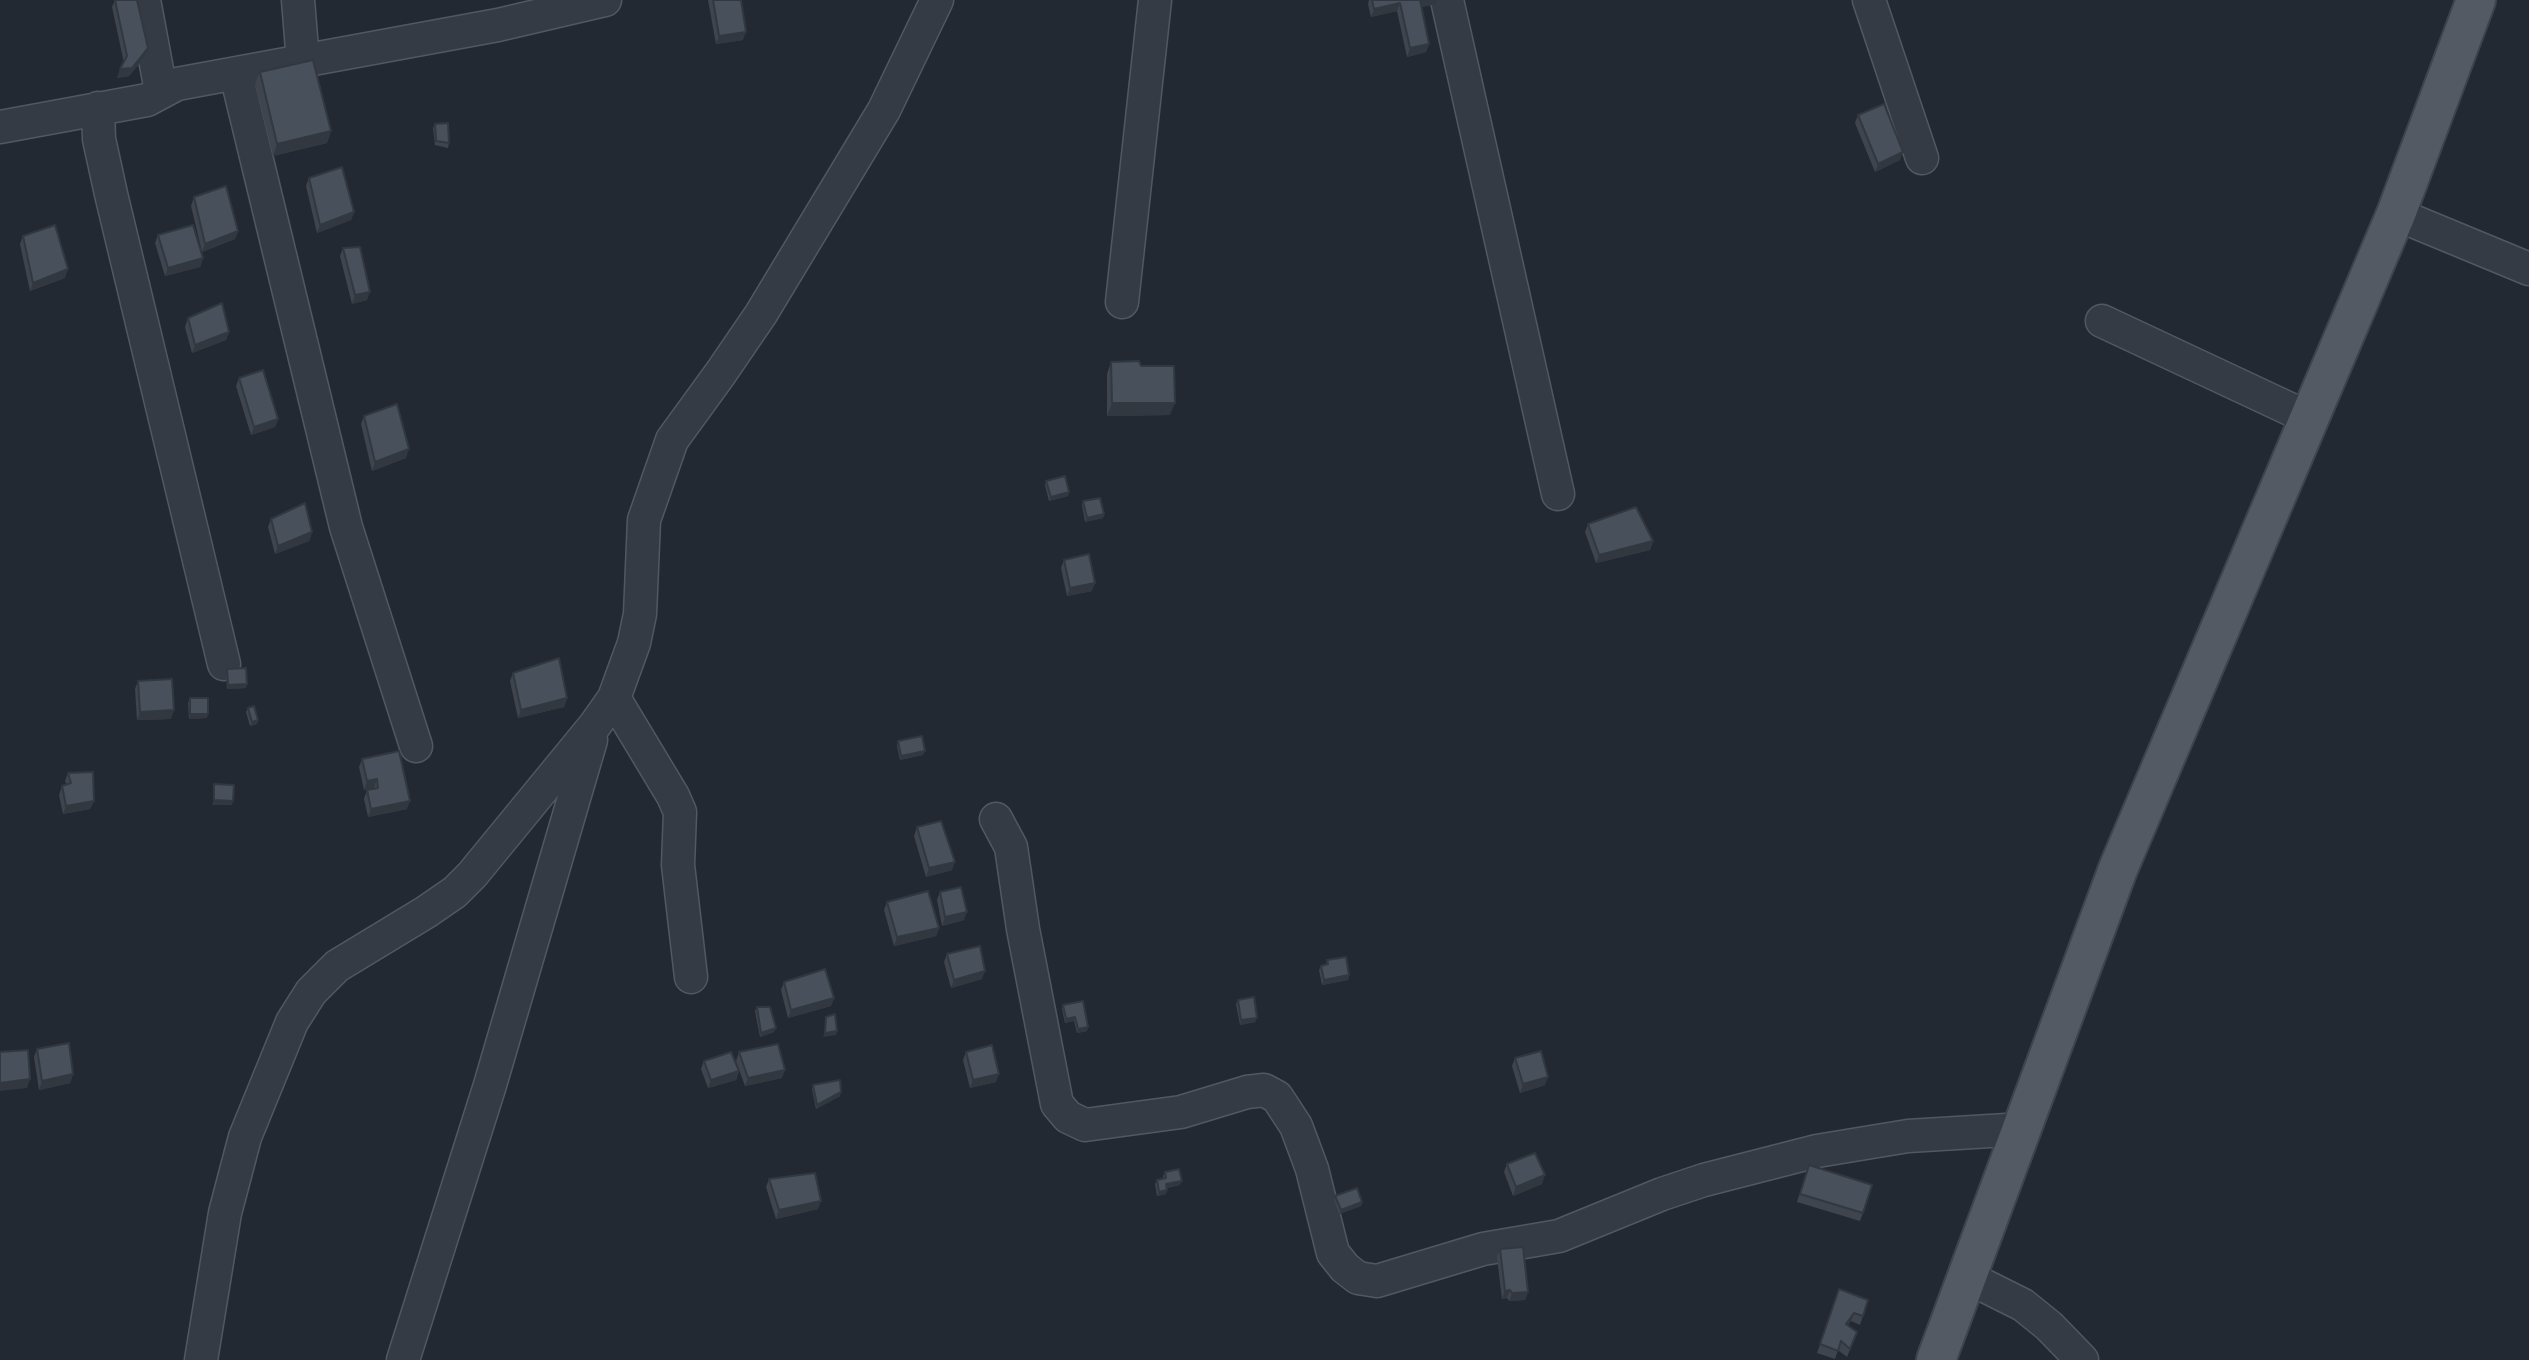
<!DOCTYPE html>
<style>
body{margin:0}
canvas{display:block;background:#222933}
</style>
<canvas width="2529" height="1360"></canvas>
<script>
const c = document.querySelector('canvas').getContext('2d');
c.lineJoin = 'round';
function strokePath(path, color, width, dash) {
  c.strokeStyle = color;
  c.lineWidth = width;
  c.lineCap = dash ? 'butt' : 'round';
  c.setLineDash(dash || []);
  c.stroke(path);
}
function fillPath(path, color) {
  c.fillStyle = color;
  c.fill(path, 'evenodd');
}
const minor = new Path2D(`
 M144 0 161 91
 M298 0 303 62
 M1447 0 1558 494
 M1869 0 1922 158
 M236 74 346 527 416 746
 M98 108 99 139 111 194 224 664
 M0 127 147 100 177 84 498 25 605 0
 M2396 214 2529 269
 M1122 302 1155 0
 M2102 321 2311 419
 M614 698 673 796 680 812 678 865 691 977
 M996 819 1011 847 1023 929 1057 1104 1068 1117 1085 1125 1181 1112 1247 1092 1264 1090 1277 1097 1296 1126 1312 1169 1333 1253 1345 1268 1358 1278 1377 1281 1483 1249 1559 1236 1662 1194 1704 1180 1817 1151 1908 1136 2023 1129
 M1967 1277 2023 1305 2049 1326 2082 1360
 M201 1360 225 1213 245 1137 292 1022 311 992 337 966 426 912 455 892 472 875 595 725 614 698 634 643 640 614 644 520 672 440 720 374 761 314 884 110 937 0
 M403 1360 490 1085 591 740`);
const major = new Path2D(`
 M1936 1360 2118 869 2396 214 2476 0`);
strokePath(minor, '#525862', 35);
strokePath(major, '#3e444d', 42);
strokePath(minor, '#353b44', 32);
strokePath(major, '#535a64', 38);
fillPath(new Path2D(`
 M115 0H137L148 48 145 57 129 76 117 78 124 63 112 7Z
 M708 0H741L743 40 716 44Z
 M1369 0H1437L1436 4 1421 7 1429 44 1426 52 1407 57 1397 11 1371 17 1368 4Z
 M260 72 331 131 327 143 273 156 255 84Z
 M1858 115 1900 160 1875 172 1855 123Z
 M435 124 449 143 448 148 435 145 433 128Z
 M309 178 354 212 351 220 317 233 306 186Z
 M194 197 238 231 235 239 202 252 191 206Z
 M158 235 203 258 200 267 165 276 155 243Z
 M23 236 65 278 30 291 20 244Z
 M343 248 367 300 352 304 340 256Z
 M188 318 229 332 226 340 192 353 185 327Z
 M1111 362 1141 366 1170 415 1107 416V374Z
 M239 378 278 419 275 427 251 435 236 386Z
 M364 416 406 458 372 471 361 424Z
 M1046 481 1069 492 1068 496 1049 501 1045 485Z
 M1083 501 1104 514 1103 518 1085 522 1082 505Z
 M271 519 312 532 309 541 275 554 268 527Z
 M1588 524 1653 541 1650 550 1596 563 1585 532Z
 M1064 560 1092 591 1067 596 1061 568Z
 M227 669 246 688 227 689 226 673Z
 M513 673 567 698 564 707 518 718 510 681Z
 M138 681 171 719 137 720 135 689Z
 M190 698 207 718 189 719 188 703Z
 M248 708 258 720 257 724 250 726 246 712Z
 M898 741 923 755 900 760 897 746Z
 M362 759 407 809 368 817 364 799 367 790 374 789V788L364 790 359 767Z
 M68 773 94 801 90 809 63 814 59 795 62 786 67 785 65 781Z
 M917 827 952 870 926 877 914 836Z
 M940 892 964 920 942 926 937 900Z
 M887 902 939 928 936 936 894 946 884 910Z
 M947 954 982 979 951 988 944 962Z
 M1327 960 1349 975 1348 980 1322 985 1319 970 1321 966 1326 965Z
 M784 982 834 998 831 1006 788 1018 781 990Z
 M1238 1000 1255 1022 1240 1025 1236 1004Z
 M1083 1001 1087 1031 1077 1033 1074 1021 1065 1023 1062 1009 1063 1005Z
 M757 1007 774 1032 760 1037 755 1011Z
 M37 1049 73 1074 70 1083 39 1090 34 1057Z
 M739 1052 782 1078 745 1086 736 1061Z
 M966 1052 996 1082 970 1088 963 1060Z
 M1515 1058 1545 1085 1520 1093 1512 1066Z
 M704 1061 739 1071 736 1080 708 1088 701 1069Z
 M813 1085 840 1096 816 1109 812 1089Z
 M1507 1164 1542 1184 1513 1196 1504 1172Z
 M1165 1172 1180 1185 1167 1188 1166 1194 1157 1196 1155 1184 1157 1180 1164 1179 1163 1176Z
 M1806 1174 1863 1213 1860 1221 1797 1202Z
 M769 1179 818 1209 776 1219 766 1187Z
 M1335 1196 1362 1202 1361 1206 1339 1214 1334 1200Z
 M1500 1249 1528 1292 1525 1300 1509 1301 1507 1298 1502 1299 1497 1257Z
 M1839 1289 1868 1300 1860 1325 1851 1321 1848 1325 1857 1332 1847 1357 1838 1350 1835 1359 1817 1353Z`), '#3e454f');
fillPath(new Path2D(`
 M1419 0H1437L1436 4 1416 8Z
 M1400 3 1397 11 1371 17 1374 9Z
 M746 32 743 40 716 44 719 36Z
 M1429 44 1426 52 1407 57 1410 48Z
 M148 48 145 57 129 76 117 78 120 69Z
 M331 131 327 143 273 156 277 144Z
 M1903 152 1900 160 1875 172 1878 164Z
 M354 212 351 220 317 233 320 225Z
 M238 231 235 239 202 252 205 244Z
 M203 258 200 267 165 276 168 268Z
 M68 269 65 278 30 291 33 283Z
 M370 292 367 300 352 304 355 295Z
 M229 332 226 340 192 353 195 345Z
 M1112 403H1175L1170 415 1107 416Z
 M278 419 275 427 251 435 254 427Z
 M409 449 406 458 372 471 375 462Z
 M1069 492 1068 496 1049 501 1051 497Z
 M1104 514 1103 518 1085 522 1087 518Z
 M312 532 309 541 275 554 278 546Z
 M1653 541 1650 550 1596 563 1599 555Z
 M1095 583 1092 591 1067 596 1070 588Z
 M247 684 246 688 227 689 228 685Z
 M567 698 564 707 518 718 521 710Z
 M174 710 171 719 137 720 140 712Z
 M190 714H208L207 718 189 719Z
 M258 720 257 724 250 726 252 722Z
 M925 751 923 755 900 760 901 756Z
 M377 779 374 788 364 790 367 781Z
 M214 800 233 801 232 805H212Z
 M94 801 90 809 63 814 66 806Z
 M410 801 407 809 368 817 371 809Z
 M955 862 952 870 926 877 929 868Z
 M967 912 964 920 942 926 945 917Z
 M939 928 936 936 894 946 897 937Z
 M985 971 982 979 951 988 954 980Z
 M1349 975 1348 980 1322 985 1324 980Z
 M834 998 831 1006 788 1018 791 1010Z
 M1075 1017 1074 1021 1065 1023 1066 1019Z
 M1257 1018 1255 1022 1240 1025 1241 1020Z
 M1088 1027 1087 1031 1077 1033 1078 1029Z
 M776 1028 774 1032 760 1037 761 1033Z
 M837 1031 836 1035 823 1037 825 1033Z
 M785 1070 782 1078 745 1086 748 1078Z
 M739 1071 736 1080 708 1088 711 1080Z
 M73 1074 70 1083 39 1090 42 1081Z
 M999 1074 996 1082 970 1088 973 1080Z
 M1548 1077 1545 1085 1520 1093 1523 1084Z
 M30 1079 27 1088 0 1091V1083Z
 M841 1092 840 1096 816 1109 817 1105Z
 M1545 1175 1542 1184 1513 1196 1516 1187Z
 M1182 1181 1180 1185 1165 1188 1166 1184Z
 M1167 1190 1166 1194 1157 1196 1159 1192Z
 M821 1201 818 1209 776 1219 779 1210Z
 M1362 1202 1361 1206 1339 1214 1341 1210Z
 M1510 1290 1507 1298 1502 1299 1505 1291Z
 M1528 1292 1525 1300 1509 1301 1512 1293Z
 M1854 1313 1851 1321 1843 1332 1846 1324Z`), '#323840');
const building = new Path2D(`
 M115 0H137L148 48 132 68 120 69 127 56Z
 M713 0H741L746 32 719 36Z
 M1372 0H1420L1429 44 1410 48 1400 3 1374 9Z
 M313 60 331 131 277 144 260 72Z
 M1884 104 1903 152 1878 164 1858 115Z
 M448 123 449 143 436 141 435 124Z
 M342 167 354 212 320 225 309 178Z
 M226 186 238 231 205 244 194 197Z
 M55 225 68 269 33 283 23 236Z
 M193 225 203 258 168 268 158 235Z
 M360 247 370 292 355 295 343 248Z
 M222 303 229 332 195 345 188 318Z
 M1139 361 1141 366H1174L1175 403H1112L1111 362Z
 M263 370 278 419 254 427 239 378Z
 M397 404 409 449 375 462 364 416Z
 M1065 476 1069 492 1051 497 1046 481Z
 M1100 498 1104 514 1087 518 1083 501Z
 M305 503 312 532 278 546 271 519Z
 M1636 507 1653 541 1599 555 1588 524Z
 M1089 554 1095 583 1070 588 1064 560Z
 M559 658 567 698 521 710 513 673Z
 M246 668 247 684 228 685 227 669Z
 M172 679 174 710 140 712 138 681Z
 M190 698H208V714H190Z
 M254 706 258 720 252 722 248 708Z
 M922 736 925 751 901 756 898 741Z
 M399 751 410 801 371 809 367 790 378 788 377 779 367 781 362 759Z
 M93 772 94 801 66 806 62 786 71 783 68 773Z
 M214 784 234 785 233 801 214 800Z
 M941 821 955 862 929 868 917 827Z
 M961 887 967 912 945 917 940 892Z
 M928 891 939 928 897 937 887 902Z
 M980 946 985 971 954 980 947 954Z
 M1346 957 1349 975 1324 980 1321 966 1328 964 1327 960Z
 M825 969 834 998 791 1010 784 982Z
 M1254 997 1257 1018 1241 1020 1238 1000Z
 M1083 1001 1088 1027 1078 1029 1075 1017 1066 1019 1063 1005Z
 M757 1007H770L776 1028 761 1033Z
 M835 1014 837 1031 825 1033 826 1017Z
 M69 1043 73 1074 42 1081 37 1049Z
 M778 1044 785 1070 748 1078 739 1052Z
 M992 1045 999 1074 973 1080 966 1052Z
 M28 1050 30 1079 0 1083V1052Z
 M1541 1051 1548 1077 1523 1084 1515 1058Z
 M731 1052 739 1071 711 1080 704 1061Z
 M840 1080 841 1092 817 1105 813 1085Z
 M1535 1153 1545 1175 1516 1187 1507 1164Z
 M1809 1165 1872 1185 1863 1213 1800 1194Z
 M1179 1169 1182 1181 1166 1184 1167 1190 1159 1192 1157 1180 1166 1178 1165 1172Z
 M815 1173 821 1201 779 1210 769 1179Z
 M1357 1188 1362 1202 1341 1210 1335 1196Z
 M1523 1247 1528 1292 1512 1293 1510 1290 1505 1291 1500 1249Z
 M1839 1289 1868 1300 1863 1316 1854 1313 1846 1324 1857 1332 1850 1349 1841 1341 1838 1351 1820 1344Z`);
fillPath(building, '#48505c');
strokePath(building, '#323840', 2);
</script>
